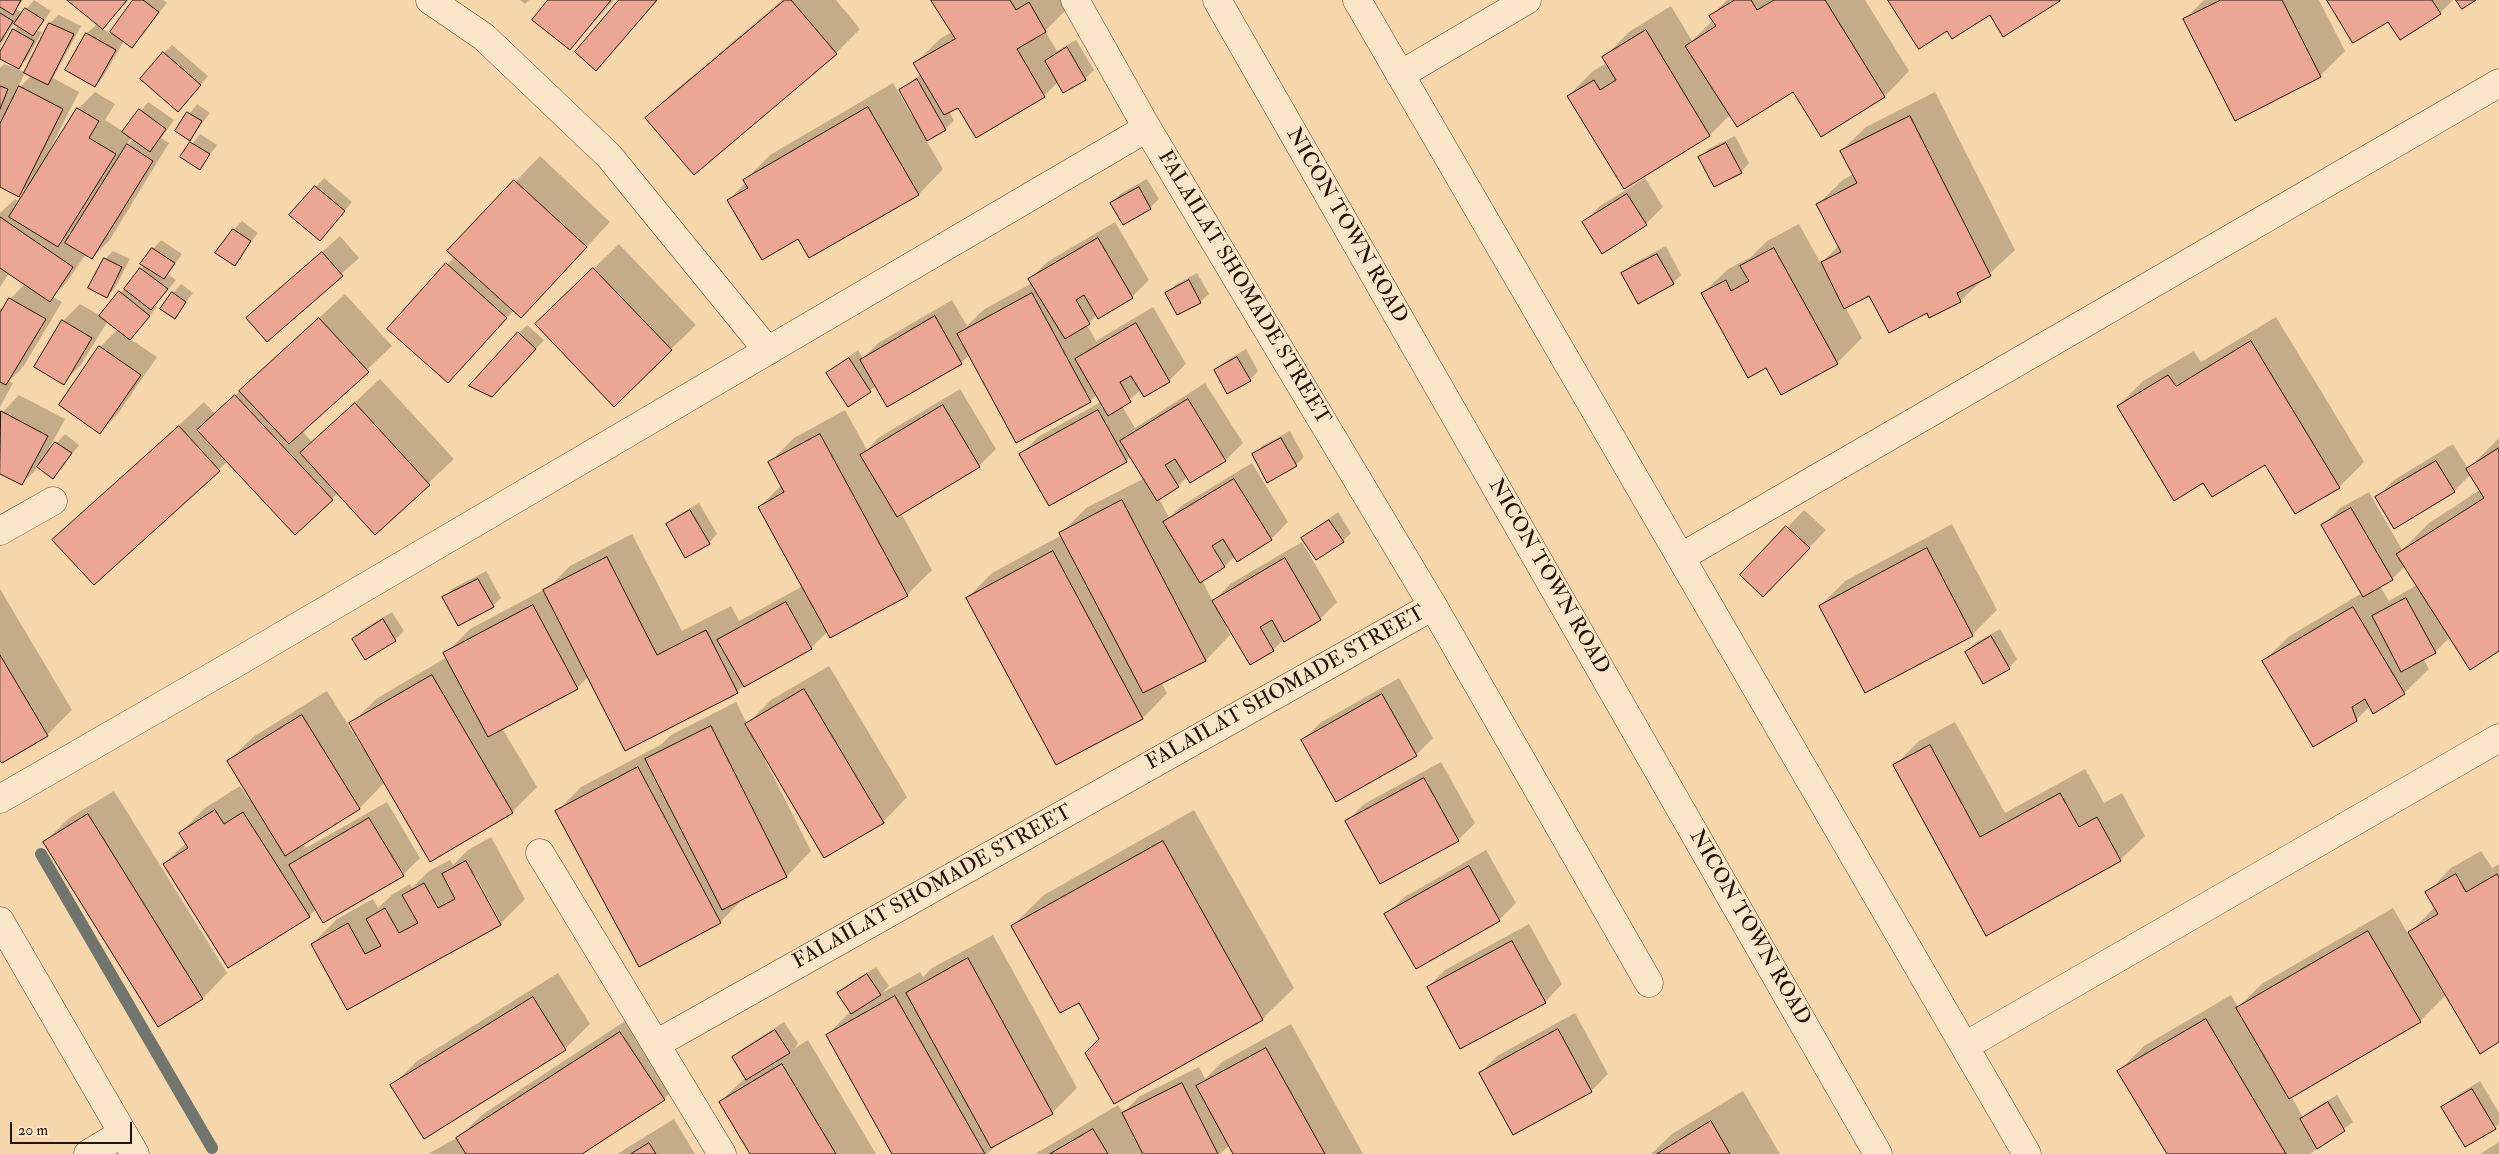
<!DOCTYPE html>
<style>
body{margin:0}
#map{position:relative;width:2499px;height:1154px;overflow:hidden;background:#f6d7ab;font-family:"IM FELL Double Pica",serif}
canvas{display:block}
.scale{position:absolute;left:10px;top:1122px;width:122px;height:22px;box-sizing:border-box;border:2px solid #241202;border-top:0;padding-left:6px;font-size:15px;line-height:18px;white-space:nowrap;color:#241202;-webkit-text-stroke:4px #f9e5c8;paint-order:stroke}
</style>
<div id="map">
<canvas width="2499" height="1154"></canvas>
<div class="scale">20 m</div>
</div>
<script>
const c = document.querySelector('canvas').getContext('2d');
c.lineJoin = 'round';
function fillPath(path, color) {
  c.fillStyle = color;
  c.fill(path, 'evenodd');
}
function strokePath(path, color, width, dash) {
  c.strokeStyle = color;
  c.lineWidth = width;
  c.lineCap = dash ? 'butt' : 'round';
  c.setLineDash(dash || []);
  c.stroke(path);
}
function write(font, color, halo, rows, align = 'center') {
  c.font = font + ' "IM FELL Double Pica",serif';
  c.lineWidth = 4.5;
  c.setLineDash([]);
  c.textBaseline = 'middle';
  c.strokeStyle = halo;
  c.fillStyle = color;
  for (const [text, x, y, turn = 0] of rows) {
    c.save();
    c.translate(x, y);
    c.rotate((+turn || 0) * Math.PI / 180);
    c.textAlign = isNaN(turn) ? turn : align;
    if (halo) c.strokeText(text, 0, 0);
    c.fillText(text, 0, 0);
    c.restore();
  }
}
fillPath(new Path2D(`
 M0 0H23L16 9 23 13 34 0 51 11 37 30 42 32 27 59 19 68 0 58 18 25 14 23 0 46Z
 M69 0H129L103 27Z
 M135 0H163L167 3 132 47 124 41 103 77 95 86 67 70 87 33 96 25 110 33Z
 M520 0H529L525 4Z
 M549 0H614L570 49Z
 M621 0H658L596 69Z
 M782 0H836L860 29 836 53 647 118 671 94Z
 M933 0H1066L1070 6 1045 31 1057 51 1076 40 1094 70 1085 79 1063 92 1058 82 1044 96 958 106 949 111 954 121 945 129 926 140 943 169 919 194 810 257 798 237 729 200 746 182 745 180 770 155 893 83 912 116 914 115 900 90 921 74 915 63 940 39 952 32Z
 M1727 0H1865L1909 71 1885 96 1822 135 1794 91 1730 115 1710 135 1624 187 1568 96 1593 71 1607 63 1604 57 1629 32 1671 6 1692 41 1713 20 1711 16Z
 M2204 0H2319L2345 51 2320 76 2184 20Z
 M2328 0H2453L2440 13 2388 20Z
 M59 15 81 26 53 78 79 92 47 155 49 156 78 109 95 92 115 104 105 120 124 132 148 102 174 120 161 138 169 143 109 241 92 258 86 254 66 283 53 297 62 302 23 367 9 381 13 383 0 407V308L4 310 10 299 25 284 9 273 0 287V213L15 199 20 202 31 183 18 195 0 186V68L4 64 25 72 17 90 32 75 26 72 50 23ZM131 137 134 139 127 145ZM74 229 71 237 68 235Z
 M172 45 208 76 186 102 164 53Z
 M1935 92 2015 250 1960 301 1928 312 1870 294 1845 307 1862 338 1837 363 1767 366 1703 293 1728 269 1751 257 1767 241 1799 224 1821 264 1839 245 1818 204 1843 180 1853 174 1841 151 1866 127Z
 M197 104 210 113 190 139 177 131Z
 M200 134 217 145 200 168 182 157Z
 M1735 136 1749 163 1741 172 1700 158 1708 149Z
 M540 156 610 222 521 316 514 310 464 365 389 329 455 256 449 251Z
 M324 178 352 202 328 231 316 187Z
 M1645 178 1663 207 1646 224 1583 223 1600 206Z
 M1147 179 1159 199 1150 208 1123 223 1112 203 1120 194Z
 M242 221 258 233 234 264V229Z
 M1115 222 1149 280 1132 297 1097 315 1087 325 1096 341 1153 307 1186 364 1169 381 1144 396 1141 390 1122 406 1135 428 1205 383 1243 443 1226 460 1191 481 1188 476 1178 486 1159 498 1169 518 1181 506 1252 463 1288 522 1271 539 1235 556 1225 566 1202 580 1213 602 1230 584 1302 542 1337 602 1320 619 1284 639 1273 650 1228 626 1226 627 1230 635 1206 660 1161 682 1167 693 1143 718 1057 764 967 598 992 573 1062 535 1061 533 1086 508 1145 478 1131 456 1126 461 1021 454 1038 437 1101 402 1097 394 1090 401 969 355 961 363 876 386 848 406 827 373 858 350 863 358 878 343 952 300 967 326 983 310 1032 283 1030 279 1047 262Z
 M340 236 359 258 268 340 248 318Z
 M161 240 182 254 168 274 176 280 155 305 157 307 130 339 157 357 117 415 100 432V347L118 329 108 321 80 366 63 383 35 367 63 321 80 304 101 316 145 265 153 249Z
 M619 244 696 325 671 349 561 300Z
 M1666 246 1681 275 1673 283 1623 273 1631 265Z
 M113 251 130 259 115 288 107 296 105 259Z
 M1197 273 1209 294 1200 302 1167 293 1175 285Z
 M181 284 193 293 174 317 173 293Z
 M345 294 392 346 302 431 312 442 380 379 454 459 375 533 338 493 295 533 228 461 94 583 54 540 204 402 215 414Z
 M2276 317 2364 462 2339 487 2266 463 2118 406 2143 381 2194 351 2201 362Z
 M527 325 544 340 500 387 519 333Z
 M1246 349 1258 371 1250 380 1215 370 1224 362Z
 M960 389 996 449 979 466 901 513 932 570 907 595 827 632 811 648 744 685 737 692 589 676 577 688 502 728 537 787 512 812 430 860 385 782 360 808 303 843 306 848 387 802 420 858 403 875 316 909 309 916 164 864 186 843 180 833 205 808 240 786 249 800 251 799 228 761 253 737 327 691 363 749 365 748 351 724 376 699 447 657 445 654 470 629 549 587 570 566 632 534 682 631 731 606 739 621 803 586 759 507 782 485 770 462 794 438 845 410 867 450 878 438Z
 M19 395 65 419 45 456 65 434 79 445 53 478 38 467 22 484 0 472V415Z
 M1290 431 1304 457 1296 465 1254 455 1262 446Z
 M2499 438V650L2450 637 2435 652 2423 658 2429 669 2404 693 2370 706 2356 720 2263 662 2288 637 2362 593 2323 525 2340 508 2369 492 2402 550 2429 523 2480 490 2471 474 2454 491 2377 497 2394 480 2453 444 2468 469ZM2405 566 2417 585 2389 601 2380 586 2392 579Z
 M699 503 717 534 709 543 667 525 676 516Z
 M1804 510 1826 530 1780 578 1742 575Z
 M1338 512 1351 533 1343 541 1303 538Z
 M1952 524 1997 610 1973 634 1866 692 1820 606 1845 581Z
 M486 571 501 598 493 606 444 598 452 589Z
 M0 589 72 710 47 735 0 758Z
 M392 612 404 631 395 640 354 639 362 630Z
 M2000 629 2017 659 2009 668 1966 652 1975 643Z
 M829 666 907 797 883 822 766 757 764 758 811 851 787 876 745 897 720 922 556 812 581 787 662 744 671 735 736 702 747 724 771 700Z
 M1399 678 1433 738 1416 755 1303 740 1320 723Z
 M1955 722 2005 813 2085 769 2104 803 2122 793 2145 836 2120 860 1986 934 1894 766 1919 741Z
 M1441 762 1475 823 1458 840 1347 821 1364 804Z
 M114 791 227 973 203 998 158 1025 45 842 69 818Z
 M1194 810 1294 988 1262 1019 1101 1039 1080 1001 1012 926 1044 895Z
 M491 837 525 899 500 924 347 1008 312 944 337 919 373 899 378 908 393 894 410 884 412 888 429 871 450 860 453 865 468 850ZM476 876 500 921 498 922 474 878Z
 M1486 850 1516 903 1499 920 1416 967 1386 915 1403 898Z
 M2481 851 2492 868 2499 864V1041L2436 977 2434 978 2445 996 2420 1021 2291 1096 2303 1117 2310 1111 2337 1095 2353 1122 2310 1154H2168L2119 1071 2144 1046 2231 995 2238 1007 2263 983 2393 908 2408 934 2435 907 2427 893 2451 868Z
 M1529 924 1562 984 1545 1002 1428 987 1445 970Z
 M993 935 1077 1088 1052 1113 1000 1142 987 1154H894L827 1035 850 1012 838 994 847 985 876 967 889 986 882 993 920 972 923 977 932 968Z
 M558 973 590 1024 565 1049 424 1137 392 1086 417 1061Z
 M645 1008 689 1075 664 1099 580 1154H428L460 1136 483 1114Z
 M1575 1013 1608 1074 1591 1091 1480 1073 1497 1056Z
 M784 1022 798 1043 794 1049 808 1040 876 1154H752L720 1102 746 1077 734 1057 742 1049Z
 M1291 1024 1363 1154H1235L1230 1145 1220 1154H1035L1118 1105 1123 1113 1140 1096 1199 1067 1205 1079 1222 1062Z
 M2480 1081 2499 1113V1124L2495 1128 2443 1107 2451 1099Z
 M1743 1091 1780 1154H1651L1672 1134Z
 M674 1119 695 1154H617Z
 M2499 1142V1154H2480Z`), '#0003');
strokePath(new Path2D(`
 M41 854 212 1148`), '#70756d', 12);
const building = new Path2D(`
 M0 0H21L13 15 0 7Z
 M67 0H127L103 29Z
 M133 0H143L159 12 132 48 110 32Z
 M548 0H611L570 50 532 20Z
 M619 0H657L596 71 575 52Z
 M785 0H791L837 54 694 175 645 118Z
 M931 0H1010L1016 10 1029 2 1046 32 1017 49 1045 97 976 138 958 108 944 115 913 63 955 39Z
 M1735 0H1751L1757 10 1774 0H1825L1885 97 1821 137 1793 92 1737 127 1685 46 1716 26 1709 16Z
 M1888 0H2060V1L2003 37 1990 15 1952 39 1947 31 1919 49Z
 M2221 0H2282L2321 77 2235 121 2183 19Z
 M2327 0H2432L2441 14 2400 40 2388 22 2353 43Z
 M2456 0H2476L2462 9Z
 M25 8 44 20 33 36 14 24Z
 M0 13 13 21 0 42Z
 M49 23 74 34 48 85 24 73Z
 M13 29 34 41 19 69 0 59V52Z
 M1646 30 1710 136 1624 189 1567 96 1594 80 1600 90 1616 80 1602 57Z
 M86 33 116 50 95 87 65 70Z
 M1067 47 1086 80 1063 93 1045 61Z
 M163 52 201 85 178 112 140 79Z
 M917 79 946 130 927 141 899 90Z
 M0 86 8 89 0 109Z
 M19 86 63 109 19 197 0 187V124Z
 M868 107 919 195 809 258 798 239 762 260 727 200 748 188 743 180Z
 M77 108 99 121 89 138 116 154 58 247 9 217Z
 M139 109 166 129 150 152 122 132Z
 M187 112 202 121 190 141 175 131Z
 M1910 116 1991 276 1957 293 1961 302 1929 318 1927 313 1889 333 1869 296 1844 309 1821 262 1841 252 1816 204 1857 183 1840 151Z
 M190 142 210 154 200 170 180 157Z
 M1726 143 1742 173 1714 187 1698 157Z
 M127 144 153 161 92 259 65 243Z
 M514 180 587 247 521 318 447 251Z
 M315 186 345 211 320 241 289 215Z
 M1139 187 1151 209 1123 225 1110 203Z
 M1627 194 1647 225 1602 254 1582 222Z
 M0 217 73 267 50 302 0 268Z
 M233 229 251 241 235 266 215 253Z
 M1098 238 1133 298 1098 319 1084 295 1076 300 1090 324 1065 339 1028 279Z
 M152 248 175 263 164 279 140 264Z
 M1774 248 1838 364 1781 395 1766 368 1748 378 1701 293 1726 280 1731 291 1749 281 1740 266Z
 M322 252 343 276 267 342 246 318Z
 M1657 254 1674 284 1638 304 1621 273Z
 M104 258 122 267 107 298 88 288Z
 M446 263 507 318 448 383 387 329Z
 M140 268 168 289 151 310 124 289Z
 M593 268 672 350 614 407 535 324Z
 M1189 280 1201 303 1177 315 1165 293Z
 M119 291 150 316 130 340 99 316Z
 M172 292 186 302 175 319 160 309Z
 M1032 293 1091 402 1016 443 957 334Z
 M9 298 46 319 6 385 0 382V313Z
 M935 316 962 364 887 407 860 360Z
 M319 318 369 372 289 444 239 391Z
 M62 320 92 338 64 385 34 367Z
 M1136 323 1170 382 1144 397 1131 376 1120 382 1131 402 1108 416 1075 359Z
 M518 332 536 349 492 397 469 386Z
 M2251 341 2340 488 2295 514 2265 465 2212 497 2203 483 2174 501 2117 406 2168 375 2176 386Z
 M99 346 141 375 100 434 59 405Z
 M1237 357 1251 381 1227 394 1214 370Z
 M849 358 871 392 848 407 826 373Z
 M235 395 333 500 295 535 197 430Z
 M1188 399 1226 461 1190 483 1175 459 1165 465 1179 487 1157 501 1120 441Z
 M355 403 430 485 375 535 300 453Z
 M943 405 980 467 897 517 860 455Z
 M1098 410 1127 462 1049 506 1019 454Z
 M1 411 48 436 22 485 0 474Z
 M179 426 220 471 94 585 52 540Z
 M820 434 908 596 830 638 758 507 784 492 768 462Z
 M1281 438 1297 466 1267 483 1252 454Z
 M55 442 72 453 53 479 37 467Z
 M2499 448V651L2470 670 2396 554 2484 498 2466 469Z
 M2436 461 2455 492 2394 529 2375 497Z
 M1234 479 1272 540 1237 562 1223 539 1212 546 1225 567 1200 583 1163 522Z
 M1122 500 1206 661 1143 693 1059 533Z
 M2351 508 2393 580 2363 597 2321 525Z
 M690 510 710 544 685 558 666 524Z
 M1329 520 1344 542 1316 560 1301 538Z
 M1786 526 1810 548 1763 597 1740 575Z
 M1927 548 1973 636 1865 693 1819 606Z
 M1053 551 1143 719 1056 765 966 598Z
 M607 557 657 655 706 630 738 693 625 751 543 590Z
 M1285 558 1321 620 1284 642 1272 620 1260 627 1274 651 1250 665 1212 601Z
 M478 579 494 607 458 626 442 597Z
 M2406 598 2436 653 2401 672 2372 616Z
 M786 602 812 649 744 687 717 640Z
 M533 605 578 689 488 737 443 653Z
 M2353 607 2405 694 2373 714 2365 699 2352 707 2357 721 2313 747 2262 661Z
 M383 619 396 641 365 660 352 639Z
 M1991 636 2010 669 1983 684 1965 652Z
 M0 655 48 736 2 763 0 761Z
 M432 675 513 813 430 862 349 723Z
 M804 689 884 823 824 858 745 724Z
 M1382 694 1417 756 1336 802 1301 740Z
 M302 715 360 809 285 856 227 761Z
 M711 726 787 877 722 910 645 759Z
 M1930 745 1980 837 2060 793 2079 827 2097 817 2121 861 1986 936 1893 765Z
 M638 767 721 923 639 967 555 811Z
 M1424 778 1459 841 1380 884 1345 821Z
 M215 810 224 824 243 812 310 917 228 968 163 864 188 848 179 833Z
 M88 814 203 999 158 1027 43 842Z
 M369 818 404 876 323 923 289 865Z
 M1163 841 1263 1020 1114 1104 1085 1053 1099 1039 1079 1003 1060 1013 1011 926Z
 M466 861 501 925 347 1010 311 944 348 923 365 954 381 946 366 919 385 908 399 933 418 923 402 895 424 883 438 908 455 899 442 874Z
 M1469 866 1500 921 1416 969 1384 914Z
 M2456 874 2466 892 2497 874 2499 877V1042L2480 1054 2408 932 2438 914 2425 892Z
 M2368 931 2421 1022 2289 1099 2236 1008Z
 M1512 941 1546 1003 1460 1049 1427 987Z
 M968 958 1053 1114 991 1148 906 993Z
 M867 974 881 995 851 1014 837 993Z
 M895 996 985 1154H892L826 1035Z
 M533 997 566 1050 424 1139 390 1085Z
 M2206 1019 2286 1154H2167L2117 1071Z
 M1558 1029 1592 1092 1513 1135 1479 1073Z
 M775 1030 790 1053 746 1080 732 1057Z
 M620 1032 665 1100 582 1154H466L456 1138Z
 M1266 1048 1325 1154H1233L1196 1086Z
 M782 1064 836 1154H750L719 1102Z
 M1182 1083 1218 1154H1143L1122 1113Z
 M2472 1089 2496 1129 2465 1147 2441 1107Z
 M2328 1102 2345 1131 2317 1149 2300 1119Z
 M1711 1121 1730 1154H1657Z
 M1093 1129 1108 1154H1050Z
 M649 1143 656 1154H631Z`);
fillPath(building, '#eca794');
strokePath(building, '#241202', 1);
const minor = new Path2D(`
 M430 0 484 37 609 156 768 351
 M1217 0 1878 1154
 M1357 0 2027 1154
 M1400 75 1527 0
 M0 531 53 501
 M1681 557 2499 83
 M1433 606 1649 983
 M0 799 229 667 1147 128
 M540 853 722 1154
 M0 921 135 1154
 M656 1044 1433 606 1147 128 1075 0
 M1965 1046 2499 738
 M88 1154 123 1133`);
strokePath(minor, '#58432c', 29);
strokePath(minor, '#f9e5c8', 28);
write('21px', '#241202', '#f9e5c8', [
 ["NICON TOWN ROAD",1346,226,60],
 ["FALAILAT SHOMADE STREET",1243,288,59],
 ["NICON TOWN ROAD",1548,577,60],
 ["FALAILAT SHOMADE STREET",1286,689,-29],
 ["FALAILAT SHOMADE STREET",933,888,-29],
 ["NICON TOWN ROAD",1749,928,60]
]);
</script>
